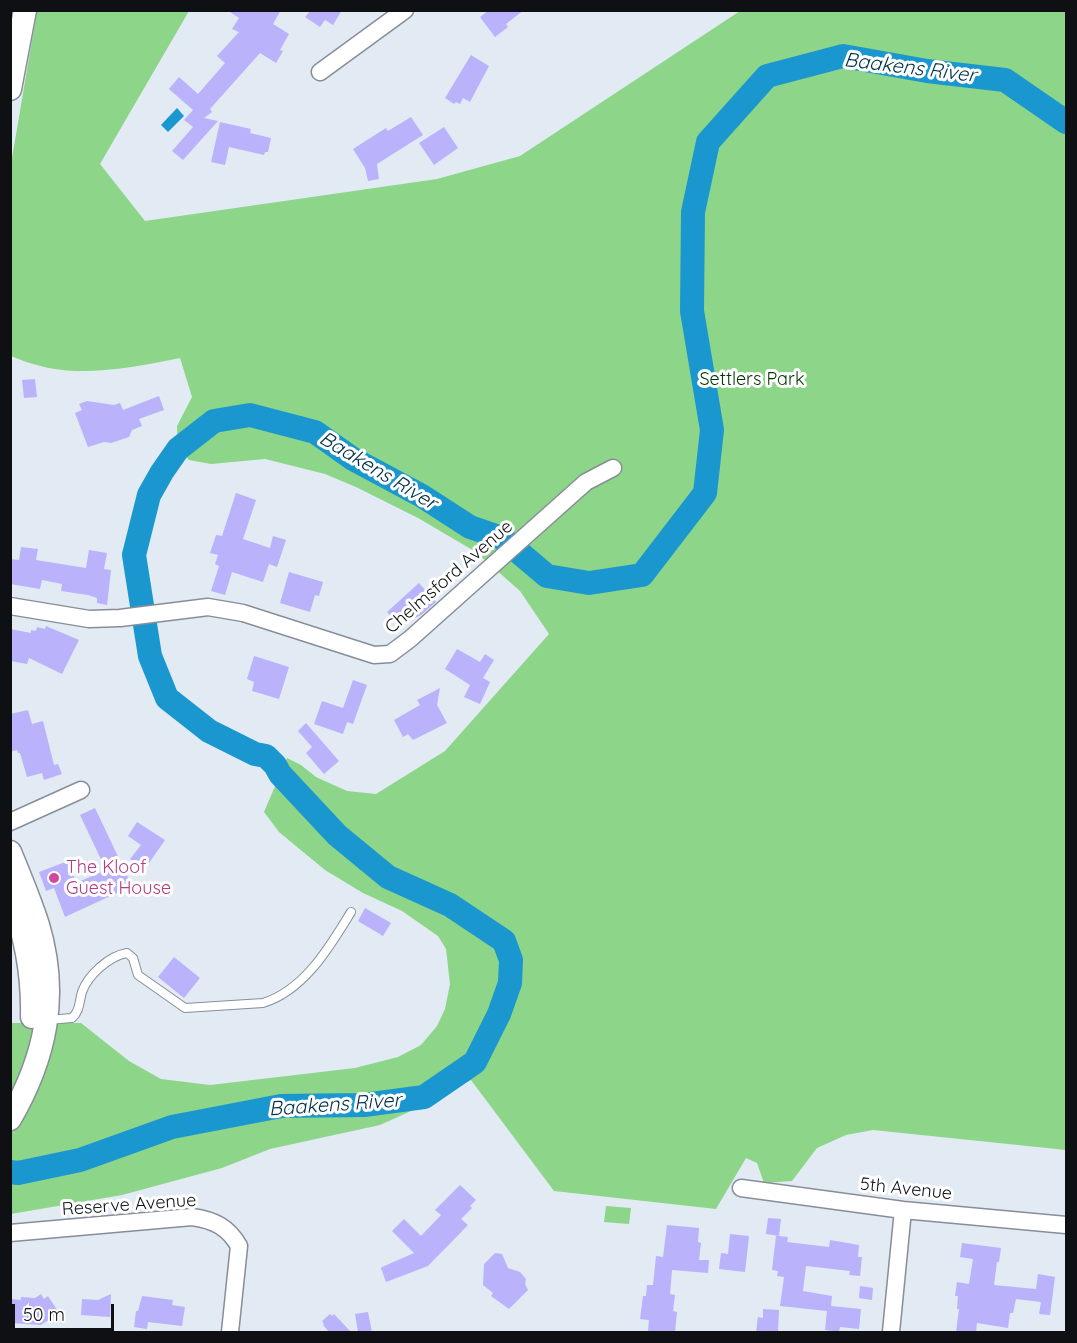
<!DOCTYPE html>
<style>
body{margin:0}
#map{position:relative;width:1077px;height:1343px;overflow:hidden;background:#e2eaf3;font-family:Quicksand,sans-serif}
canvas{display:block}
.frame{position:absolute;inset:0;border:12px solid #0e1013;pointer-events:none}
.scale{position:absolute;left:12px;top:1304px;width:102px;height:27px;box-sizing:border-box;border:3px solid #0e1013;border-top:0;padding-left:8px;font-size:18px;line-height:21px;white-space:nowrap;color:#0e1013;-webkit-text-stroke:4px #fff;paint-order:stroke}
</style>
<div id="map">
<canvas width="1077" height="1343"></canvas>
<div class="frame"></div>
<div class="scale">50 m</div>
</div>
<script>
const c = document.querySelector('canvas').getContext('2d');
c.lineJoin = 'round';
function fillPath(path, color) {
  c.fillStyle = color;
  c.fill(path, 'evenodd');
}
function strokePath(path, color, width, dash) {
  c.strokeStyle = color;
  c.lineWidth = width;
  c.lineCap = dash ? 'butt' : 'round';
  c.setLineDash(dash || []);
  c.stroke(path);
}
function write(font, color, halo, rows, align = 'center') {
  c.font = font + ' Quicksand,sans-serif';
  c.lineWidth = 6;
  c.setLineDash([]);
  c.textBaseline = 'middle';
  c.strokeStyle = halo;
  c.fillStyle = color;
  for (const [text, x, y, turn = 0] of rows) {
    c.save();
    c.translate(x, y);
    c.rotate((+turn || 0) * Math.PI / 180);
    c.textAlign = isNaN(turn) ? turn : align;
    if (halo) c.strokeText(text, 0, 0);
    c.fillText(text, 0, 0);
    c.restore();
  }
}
fillPath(new Path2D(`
 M37 11H189L100 164 145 221 437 179 520 156 740 11H1066V1150L873 1130 846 1135 817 1148 792 1181 764 1183 757 1163 746 1158 716 1209 554 1191 471 1080 429 1103 380 1125 270 1149 222 1168 122 1195 11 1214V1023H81L129 1061 161 1079 210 1085 355 1068 398 1057 421 1045 437 1026 445 1009 450 984 446 949 438 936 402 911 363 893 325 870 279 832 264 812 287 758 301 765 316 777 347 791 376 794 445 751 549 634 520 591 476 552 418 518 356 487 325 474 265 459 211 464 189 460 178 449 177 426 192 397 180 358C137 367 79 378 37 365 28 363 19 359 11 356V164Z
 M606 1206 631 1208 629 1224 604 1222Z`), '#8dd589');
fillPath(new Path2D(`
 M177 108 184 116 168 132 161 125Z`), '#1a97cf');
strokePath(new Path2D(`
 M10 1172 18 1173 80 1160 172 1127 281 1106 364 1105 424 1097 475 1062 499 1014 510 983 511 960 504 941 450 905 388 877 337 835 280 774 275 765 266 756 255 754 209 731 167 698 150 656 134 555 149 495 162 472 178 449 214 421 250 415 315 432 353 459 422 496 470 527 502 538 547 576 589 583 642 575 705 493 712 430 692 311 693 212 708 142 767 76 843 56 927 71 1005 80 1066 122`), '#1a97cf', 24);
fillPath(new Path2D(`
 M227 10H281L273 24 289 34 280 50 283 51 276 63 260 53 210 109 212 112 204 118 218 121 183 160 172 151 193 127 184 120 193 110 169 89 179 77 198 94 225 63 217 56 239 32 232 29 239 18Z
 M311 10H342L333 25 325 20 320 27 305 17Z
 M489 10H524L506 24 508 27 495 37 480 17Z
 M471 55 489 66 470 102 463 98 460 104 456 102 454 104 445 98Z
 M411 117 423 135 377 164 379 179 368 181 365 168 353 149 386 128 388 131Z
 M220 122 251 129 250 133 271 138 268 152H265L264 155 229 147 225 165 211 162Z
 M444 127 458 148 434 165 419 143Z
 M35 379 37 397 24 398 22 380Z
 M159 396 164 410 139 419 142 426 132 430 129 437 111 443 104 442 88 447 75 413 82 410 79 404 87 401 114 405 120 403 123 410Z
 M236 493 256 500 243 539 270 548 273 536 286 540 277 567 269 564 263 582 232 572 225 595 211 591 219 566 215 564 218 555 210 553 216 535 222 536Z
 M21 547 38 549 36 560 86 568 89 550 107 553 104 569 111 570 107 605 97 603V598L88 595 61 591 62 584 42 580 40 589 10 584V559L19 560Z
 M289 572 323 582 319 596 315 595 310 612 280 603Z
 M419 583 436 602 421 615 415 618 414 616 400 626 387 612Z
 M46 626 79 640 62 674 29 658 27 664 10 661V629L31 633V630L36 631 37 627 45 629Z
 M457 649 480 662 485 654 494 660 483 678 490 682 480 704 464 697 470 685 445 669Z
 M254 656 289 667 279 699 252 691 254 682 247 679Z
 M353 680 367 685 353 724 347 722 343 734 314 724 322 701 343 708Z
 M440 688 437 705 447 723 413 740 408 734 403 737 394 720 420 705 417 700Z
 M28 710 32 724 43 721 54 765 58 764 62 774 44 780 42 773 27 777 20 753H18L17 750 10 752V714Z
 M306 723 339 761 324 774 306 753 312 747 298 731Z
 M95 808 132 886 65 917 54 888 46 891 39 872 68 861 76 883 106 870 80 815Z
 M137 822 165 840 145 869 130 859 141 845 128 836Z
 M365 908 391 923 383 936 358 921Z
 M174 957 200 978 184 998 158 977Z
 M460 1185 476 1200 470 1206 472 1208 461 1219 468 1225 428 1266 386 1282 381 1268 382 1267 414 1253 392 1231 404 1219 421 1236 441 1215 435 1210Z
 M768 1218 781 1219 779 1236 788 1237 787 1242 829 1247 830 1240 859 1245 858 1257H862L860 1276 849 1275 850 1271 806 1266 803 1291 832 1296 831 1306 861 1309 859 1329 840 1327 839 1332 825 1330 827 1311 780 1306 784 1277 777 1276 778 1271 772 1270 776 1236H779L766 1234Z
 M667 1225 699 1228 698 1242 701 1243 699 1260H709L708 1273 672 1270 670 1294 675 1295 673 1311 677 1312 675 1332 648 1331 649 1320 640 1319 643 1296H646L647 1285H653L656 1256 663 1257Z
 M730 1234 749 1236 745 1272 719 1269 721 1253 728 1254Z
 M962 1243 1001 1248 999 1262H997L994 1285 1036 1289 1038 1274 1055 1277 1050 1315 1039 1314 1041 1302 1016 1299 1013 1313H1010L1008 1328 977 1323 976 1332H956L959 1309H957L958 1296H955L957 1282 969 1284 973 1259 960 1257Z
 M495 1253 502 1254 508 1268 520 1272 526 1279 525 1284 528 1290 509 1309 491 1296 493 1293 483 1285 484 1264Z
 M860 1286 873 1288 872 1300 859 1298Z
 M41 1294 44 1299 48 1296 59 1313 41 1325 10 1323 11 1299 21 1300V1297L35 1298Z
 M111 1294 110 1317 81 1315 82 1299 98 1300Z
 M142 1296 173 1300 172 1305 185 1307 182 1326 148 1322 147 1329 134 1327 136 1311H138Z
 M763 1309 779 1310 778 1332H756L758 1317 763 1318Z
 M368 1312 372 1332H358L355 1314Z
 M330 1314 332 1316 334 1314 351 1332H329L323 1325 324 1324 322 1321Z`), '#bab2fb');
const service = new Path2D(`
 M48 1020 72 1018C80 1011 79 1002 82 992 88 975 109 956 127 953L133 958 138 975 185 1008 263 1003C305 990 330 946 351 912`);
const minor = new Path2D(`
 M320 72 405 10
 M10 606 89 619 120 618 208 607 243 613 374 655 390 654 410 639 586 482 613 468
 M10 822 81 790
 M741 1188 903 1210 1066 1225
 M10 1233 192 1217C214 1220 228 1227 239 1246L230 1332
 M891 1332 903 1210`);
const secondary = new Path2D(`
 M10 89 25 10
 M10 852C20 876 30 900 38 925 59 995 46 1057 10 1119
 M11 897C26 936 33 975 32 1017`);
strokePath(service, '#878e97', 10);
strokePath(minor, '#878e97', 19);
strokePath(secondary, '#878e97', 25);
strokePath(service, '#fff', 8);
strokePath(minor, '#fff', 16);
strokePath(secondary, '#fff', 22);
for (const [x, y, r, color] of [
 [54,878,6,"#d1479c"]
]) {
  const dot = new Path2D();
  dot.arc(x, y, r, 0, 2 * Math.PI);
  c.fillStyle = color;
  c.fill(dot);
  strokePath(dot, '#fff', 2);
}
write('18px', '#003502', '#fff', [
 ["Settlers Park",752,380]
]);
write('18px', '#0e1013', '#fff', [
 ["Chelmsford Avenue",449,577,-41],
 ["5th Avenue",906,1189,6],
 ["Reserve Avenue",129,1205,-4]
]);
write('18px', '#b23c85', '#fff', [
 ["The Kloof",66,868],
 ["Guest House",66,889]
], 'left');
write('italic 20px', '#003147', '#fff', [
 ["Baakens River",910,68,7],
 ["Baakens River",378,471,31],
 ["Baakens River",335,1105,-4]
]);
</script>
